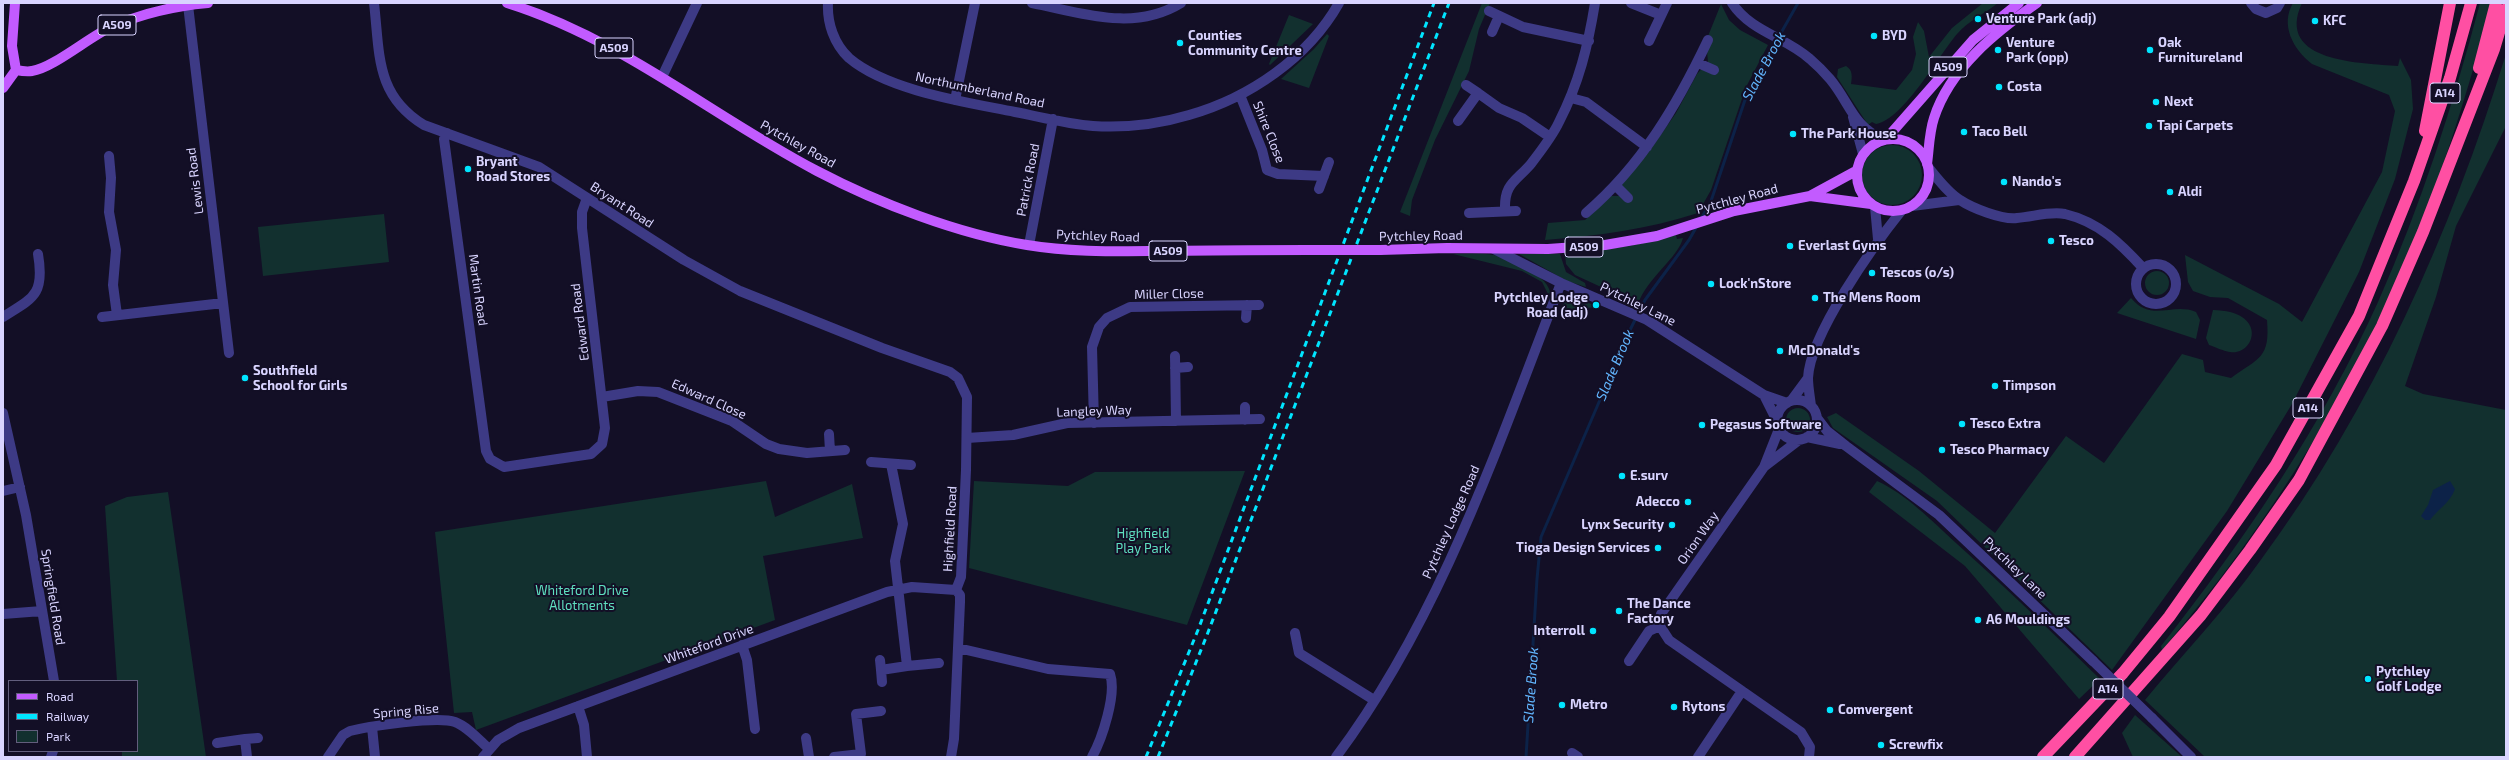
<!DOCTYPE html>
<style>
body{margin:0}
#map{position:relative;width:2509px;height:760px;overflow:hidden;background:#130f26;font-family:"Exo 2",sans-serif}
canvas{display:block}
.frame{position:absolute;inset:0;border:4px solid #d9d4ff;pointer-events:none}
.legend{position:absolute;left:8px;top:680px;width:130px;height:72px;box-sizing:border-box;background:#130f26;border:1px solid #625e7d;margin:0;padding:5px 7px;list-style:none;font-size:12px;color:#d9d4ff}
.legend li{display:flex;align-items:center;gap:8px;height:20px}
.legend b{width:20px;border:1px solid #625e7d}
</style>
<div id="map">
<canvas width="2509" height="760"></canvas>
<div class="frame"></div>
<ul class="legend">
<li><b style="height:5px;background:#c25bff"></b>Road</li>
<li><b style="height:5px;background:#00e5ff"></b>Railway</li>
<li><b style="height:11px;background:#12302f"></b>Park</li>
</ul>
</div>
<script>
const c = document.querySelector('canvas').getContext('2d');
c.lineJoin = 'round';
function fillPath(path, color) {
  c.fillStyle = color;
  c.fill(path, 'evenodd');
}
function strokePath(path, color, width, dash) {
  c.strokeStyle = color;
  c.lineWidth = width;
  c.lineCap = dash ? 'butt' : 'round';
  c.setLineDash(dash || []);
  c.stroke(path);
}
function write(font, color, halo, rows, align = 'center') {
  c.font = font + ' "Exo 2",sans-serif';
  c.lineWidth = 4;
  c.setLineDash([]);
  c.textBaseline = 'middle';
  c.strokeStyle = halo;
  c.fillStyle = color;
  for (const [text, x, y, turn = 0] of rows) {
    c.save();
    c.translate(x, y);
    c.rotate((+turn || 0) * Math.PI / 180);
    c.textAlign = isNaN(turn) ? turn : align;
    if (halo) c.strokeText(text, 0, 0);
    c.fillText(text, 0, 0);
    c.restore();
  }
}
fillPath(new Path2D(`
 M1482 3H1490L1479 29 1469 71 1435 140 1412 200 1410 216 1400 212Z
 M1983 3H1998C1984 14 1968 21 1957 34 1939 55 1903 120 1876 124L1872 122 1868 125 1837 77 1838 69 1846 66C1853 70 1852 77 1851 84L1896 90 1912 70 1916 54 1913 37 1918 22 1924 31 1929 57 1952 28Z
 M2293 3H2302C2274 63 2363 63 2398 66L2400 58 2411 80 2413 109 2395 179 2359 272 2292 404 2227 511 2112 670 1937 501 1833 428 1827 417 1836 413 1919 471 1995 533 2066 436 2104 463 2182 354 2203 360 2205 372 2231 378C2260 357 2270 358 2267 320L2228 298 2210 297 2193 291 2188 282 2185 255 2279 304 2302 322 2382 172 2395 111 2389 95 2312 64C2293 49 2280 25 2293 3Z
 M2480 3H2492C2472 75 2451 147 2424 217 2362 375 2273 521 2162 650L2161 646C2244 541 2323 424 2378 302 2421 205 2453 105 2480 3Z
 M1721 4 1729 20 1740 30 1768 45 1746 87 1711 190 1698 213C1649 229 1597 236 1545 240L1548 223 1585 220 1611 196H1621L1622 183 1651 149 1676 113 1697 74 1708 62 1706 41Z
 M1289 15 1313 24 1270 65 1269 64Z
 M1327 34 1329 36 1309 88 1281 79 1314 49Z
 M2506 54V126L2456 226 2436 297 2405 386 2423 394 2506 410V757H2205L2145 700C2183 654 2225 610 2260 561 2373 408 2450 235 2506 54Z
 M1862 175a30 30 0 1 1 60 0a30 30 0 1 1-60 0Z
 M384 214 389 262 263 276 258 227Z
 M1676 235 1677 239 1683 238C1678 258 1647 278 1638 304L1575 275 1566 264 1565 254 1630 246Z
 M1453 254C1469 254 1487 252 1502 257 1517 261 1555 280 1550 298L1542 282 1522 271Z
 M1519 254H1560L1566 272 1585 283 1586 287 1567 281Z
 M2145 283a12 12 0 1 1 24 0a12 12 0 1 1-24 0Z
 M1574 297 1596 306V307L1559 311 1566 300Z
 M2131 298C2152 323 2172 302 2196 312L2200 320 2196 339 2117 313Z
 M2213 310C2269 311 2255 356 2230 352 2223 351 2215 347 2209 345L2206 338Z
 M1786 420a12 12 0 1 1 24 0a12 12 0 1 1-24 0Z
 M1245 471 1187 625 969 568 974 481 1068 486 1095 472Z
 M766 481 775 517 852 484 863 538 763 556 775 620 476 730 472 712 454 713 435 532Z
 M1877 481C1906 494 1932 521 1956 543 2005 587 2053 633 2100 679L2079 699 1965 566 1869 492Z
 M168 492 206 757H122V751H137V681H117L105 506 127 497Z
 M2135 715 2182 757H2133L2122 733Z`), '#12302f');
fillPath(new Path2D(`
 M2450 481 2455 489C2450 503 2439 508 2430 520H2425L2421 516 2428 505 2433 490Z`), '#0c2248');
strokePath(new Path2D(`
 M1701 219 1711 201 1748 91 1798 3
 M1526 757 1537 579 1541 537 1630 330 1645 300 1689 240 1697 226`), '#0c2248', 3);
strokePath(new Path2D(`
 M374 3C380 54 375 95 424 125L539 167 684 260 740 291 882 348 950 372 958 378 967 397 966 470 961 577 956 590
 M828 3C827 23 834 44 849 58 888 91 966 102 1015 112 1041 117 1067 124 1093 126 1125 128 1159 124 1189 115 1249 98 1308 58 1339 3
 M1032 3C1083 13 1134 32 1181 3
 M1631 3 1661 15
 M1732 3C1751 32 1786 37 1810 59 1817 65 1824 72 1830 79 1850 103 1852 125 1883 140
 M2251 3 2256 9 2266 13 2277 8 2280 3
 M188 5 229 353
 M1489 11 1523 27 1589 41
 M1492 32 1499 16
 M1649 41 1667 3
 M1698 63 1714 70
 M662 77 697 3
 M1466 85 1478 93
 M1240 95 1262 150 1267 170 1278 174 1324 176
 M1571 98 1586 102 1647 147
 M955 100 975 3
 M1853 117 1863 154
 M1458 121 1478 93 1499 108 1522 118 1550 137
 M447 133 444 139 486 451 490 459 504 467 591 454 602 444 605 428 582 228V212L587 198
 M109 156 111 178 109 212 116 250 113 285 117 315
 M1928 167C1937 178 1947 192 1960 200 1972 208 2002 220 2017 218 2033 217 2049 211 2065 214 2099 222 2121 244 2143 268
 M1615 185 1628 198
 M1319 189 1329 162
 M1912 206 1959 200
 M1875 207 1878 239
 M1505 210C1504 184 1515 182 1530 165 1540 152 1552 137 1559 122 1579 83 1588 46 1595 3
 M1469 213 1516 211
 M1586 213C1642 165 1677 105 1708 40
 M1029 245 1053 119
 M1494 249 1561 283 1647 320 1764 395 1787 403
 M2136 284a20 20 0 1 1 40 0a20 20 0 1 1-40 0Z
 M3 317C33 298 45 295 38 254
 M102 317 223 303
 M1246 318 1247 305
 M1175 356 1176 421
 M1175 368 1188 367
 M1764 395 1777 421
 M602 397 638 391 658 392 732 421 766 444 779 449 807 453 845 450
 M1777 420a20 20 0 1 1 40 0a20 20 0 1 1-40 0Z
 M1791 401 1808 378
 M1811 406C1810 397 1808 387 1808 378 1810 334 1874 245 1902 210
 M3 413 26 515 54 681
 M1817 418 1827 431 1846 446 1939 515 2093 661
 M1245 420V407
 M1094 423 1092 347 1099 327 1107 318 1130 307 1259 305
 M1779 429 1764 467 1661 614 1660 626 1669 640 1801 732 1810 747 1809 757
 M829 434 830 451
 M1807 437 1840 444
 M967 438 1013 435 1067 423 1260 419
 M871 462 911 465
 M891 464 903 524 895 561 907 666 939 663
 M1765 466 1799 440
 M3 491 20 487
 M3 614 42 611
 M1295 633 1299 653 1374 700
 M742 645 747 660 755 729
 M958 648 1048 669 1110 674C1117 694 1102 739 1092 757
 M880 660 881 670 907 666
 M1629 661 1649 631 1660 626
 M881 670 882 682
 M578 706 584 725 587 757
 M2152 718 2191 757
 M372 727 375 757
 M806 738 809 757
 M245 739 258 738
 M217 743 245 739 247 757
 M1572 753 1578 757
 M51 757 53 751
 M328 757 343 735 350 731C370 726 437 716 455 722 468 727 479 740 489 749
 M483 757 498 740 519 728 887 592 912 587 956 590
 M834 757 861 754 856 714 881 711
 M951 757 954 739 960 602V595L956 590
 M1336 757C1441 617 1498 445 1561 283
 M1698 757 1742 691`), '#3d3a85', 10);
strokePath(new Path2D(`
 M15 3 12 46 16 70
 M507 3C622 39 712 116 817 171 878 203 958 234 1027 245 1075 253 1125 251 1173 251 1218 250 1262 250 1307 250
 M16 70C21 71 27 72 32 71 53 68 89 37 111 27 143 13 174 6 208 3
 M3 88 16 70
 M1857 175a36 36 0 1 1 72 0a36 36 0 1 1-72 0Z
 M1886 139 1973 40 2019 3
 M1927 164C1929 150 1929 133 1934 118 1950 68 1996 32 2037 3
 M1810 196 1856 171
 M1380 250 1447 248 1548 249 1605 245 1657 236 1734 211 1810 196 1871 204`), '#c25bff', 10);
strokePath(new Path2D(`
 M2479 68 2496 3
 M2425 131 2450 3
 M2043 757 2123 673 2169 617 2276 465 2359 316 2414 181 2450 78 2471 3
 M2075 757 2201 615 2250 550 2299 480 2382 326 2423 232 2494 49 2506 9`), '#ff4fa3', 12);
strokePath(new Path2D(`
 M1146 757 1198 630 1434 3
 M1158 757 1207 635 1449 3`), '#00e5ff', 3, [6, 5]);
strokePath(new Path2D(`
 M2093 661 2152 718`), '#3d3a85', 10);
strokePath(new Path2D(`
 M1307 250H1380`), '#c25bff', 10);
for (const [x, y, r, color] of [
 [1978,19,4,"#00e5ff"],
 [2315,21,4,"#00e5ff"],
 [1874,36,4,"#00e5ff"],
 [1180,43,4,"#00e5ff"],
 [1998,50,4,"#00e5ff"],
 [2150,50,4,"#00e5ff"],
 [1999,87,4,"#00e5ff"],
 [2156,102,4,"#00e5ff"],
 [2149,126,4,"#00e5ff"],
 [1964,132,4,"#00e5ff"],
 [1793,134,4,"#00e5ff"],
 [468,169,4,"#00e5ff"],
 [2004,182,4,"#00e5ff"],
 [2170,192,4,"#00e5ff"],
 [2051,241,4,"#00e5ff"],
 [1790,246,4,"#00e5ff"],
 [1872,273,4,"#00e5ff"],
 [1711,284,4,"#00e5ff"],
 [1815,298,4,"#00e5ff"],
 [1596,305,4,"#00e5ff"],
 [1780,351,4,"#00e5ff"],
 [245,378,4,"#00e5ff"],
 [1995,386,4,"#00e5ff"],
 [1962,424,4,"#00e5ff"],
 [1702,425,4,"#00e5ff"],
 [1942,450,4,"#00e5ff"],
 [1622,476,4,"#00e5ff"],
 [1688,502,4,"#00e5ff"],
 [1672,525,4,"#00e5ff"],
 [1658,548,4,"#00e5ff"],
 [1619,611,4,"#00e5ff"],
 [1978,620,4,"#00e5ff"],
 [1593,631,4,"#00e5ff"],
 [2368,679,4,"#00e5ff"],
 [1562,705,4,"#00e5ff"],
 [1674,707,4,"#00e5ff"],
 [1830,710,4,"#00e5ff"],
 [1881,745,4,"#00e5ff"]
]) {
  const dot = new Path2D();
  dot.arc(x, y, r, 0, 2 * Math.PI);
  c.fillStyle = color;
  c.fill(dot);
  strokePath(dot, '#130f26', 1.5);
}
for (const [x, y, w] of [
 [117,25,38],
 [614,48,38],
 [1948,67,38],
 [2445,93,30],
 [1584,247,38],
 [1168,251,38],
 [2308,408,30],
 [2108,689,30]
]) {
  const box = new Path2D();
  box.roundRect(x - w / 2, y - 10, w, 20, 3);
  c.fillStyle = '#130f26';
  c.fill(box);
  strokePath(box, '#d9d4ff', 1);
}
write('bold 12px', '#d9d4ff', null, [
 ["A509",117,25],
 ["A509",614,48],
 ["A509",1948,67],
 ["A14",2445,93],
 ["A509",1584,247],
 ["A509",1168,251],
 ["A14",2308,408],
 ["A14",2108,689]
]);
write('bold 13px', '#d9d4ff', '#130f26', [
 ["Venture Park (adj)",1986,19],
 ["KFC",2323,21],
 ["Counties",1188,36],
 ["Community Centre",1188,51],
 ["BYD",1882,36],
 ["Venture",2006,43],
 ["Park (opp)",2006,58],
 ["Oak",2158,43],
 ["Furnitureland",2158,58],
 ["Costa",2007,87],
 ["Next",2164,102],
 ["Tapi Carpets",2157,126],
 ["Taco Bell",1972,132],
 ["The Park House",1801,134],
 ["Bryant",476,162],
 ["Road Stores",476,177],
 ["Nando's",2012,182],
 ["Aldi",2178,192],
 ["Tesco",2059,241],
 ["Everlast Gyms",1798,246],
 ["Tescos (o/s)",1880,273],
 ["Lock'nStore",1719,284],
 ["Pytchley Lodge",1588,298,"right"],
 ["Road (adj)",1588,313,"right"],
 ["The Mens Room",1823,298],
 ["McDonald's",1788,351],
 ["Southfield",253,371],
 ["School for Girls",253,386],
 ["Timpson",2003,386],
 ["Tesco Extra",1970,424],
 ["Pegasus Software",1710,425],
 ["Tesco Pharmacy",1950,450],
 ["E.surv",1630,476],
 ["Adecco",1680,502,"right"],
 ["Lynx Security",1664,525,"right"],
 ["Tioga Design Services",1650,548,"right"],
 ["The Dance",1627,604],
 ["Factory",1627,619],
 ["A6 Mouldings",1986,620],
 ["Interroll",1585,631,"right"],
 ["Pytchley",2376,672],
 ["Golf Lodge",2376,687],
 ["Metro",1570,705],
 ["Rytons",1682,707],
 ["Comvergent",1838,710],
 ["Screwfix",1889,745]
], 'left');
write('13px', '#d9d4ff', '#130f26', [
 ["Northumberland Road",980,90,12],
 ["Shire Close",1269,132,68],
 ["Pytchley Road",798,144,29],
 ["Patrick Road",1028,180,-79],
 ["Lewis Road",195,181,-97],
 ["Pytchley Road",1737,199,-15],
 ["Bryant Road",622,205,33],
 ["Pytchley Road",1098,236,2],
 ["Pytchley Road",1421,236,-1],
 ["Martin Road",478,290,82],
 ["Miller Close",1169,294,-1],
 ["Pytchley Lane",1638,304,26],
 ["Edward Road",580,322,-97],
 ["Edward Close",709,399,24],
 ["Langley Way",1094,411,-2],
 ["Pytchley Lodge Road",1451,522,-66],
 ["Highfield Road",950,529,-87],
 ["Orion Way",1698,538,-55],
 ["Pytchley Lane",2015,568,44],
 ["Springfield Road",53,597,81],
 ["Whiteford Drive",709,644,-20],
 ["Spring Rise",406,711,-5]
]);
write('13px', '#5fe0c0', '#130f26', [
 ["Highfield",1143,534],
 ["Play Park",1143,549],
 ["Whiteford Drive",582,591],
 ["Allotments",582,606]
]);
write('italic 14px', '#62b6ff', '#130f26', [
 ["Slade Brook",1764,66,-62],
 ["Slade Brook",1615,365,-67],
 ["Slade Brook",1531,685,-86]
]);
</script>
